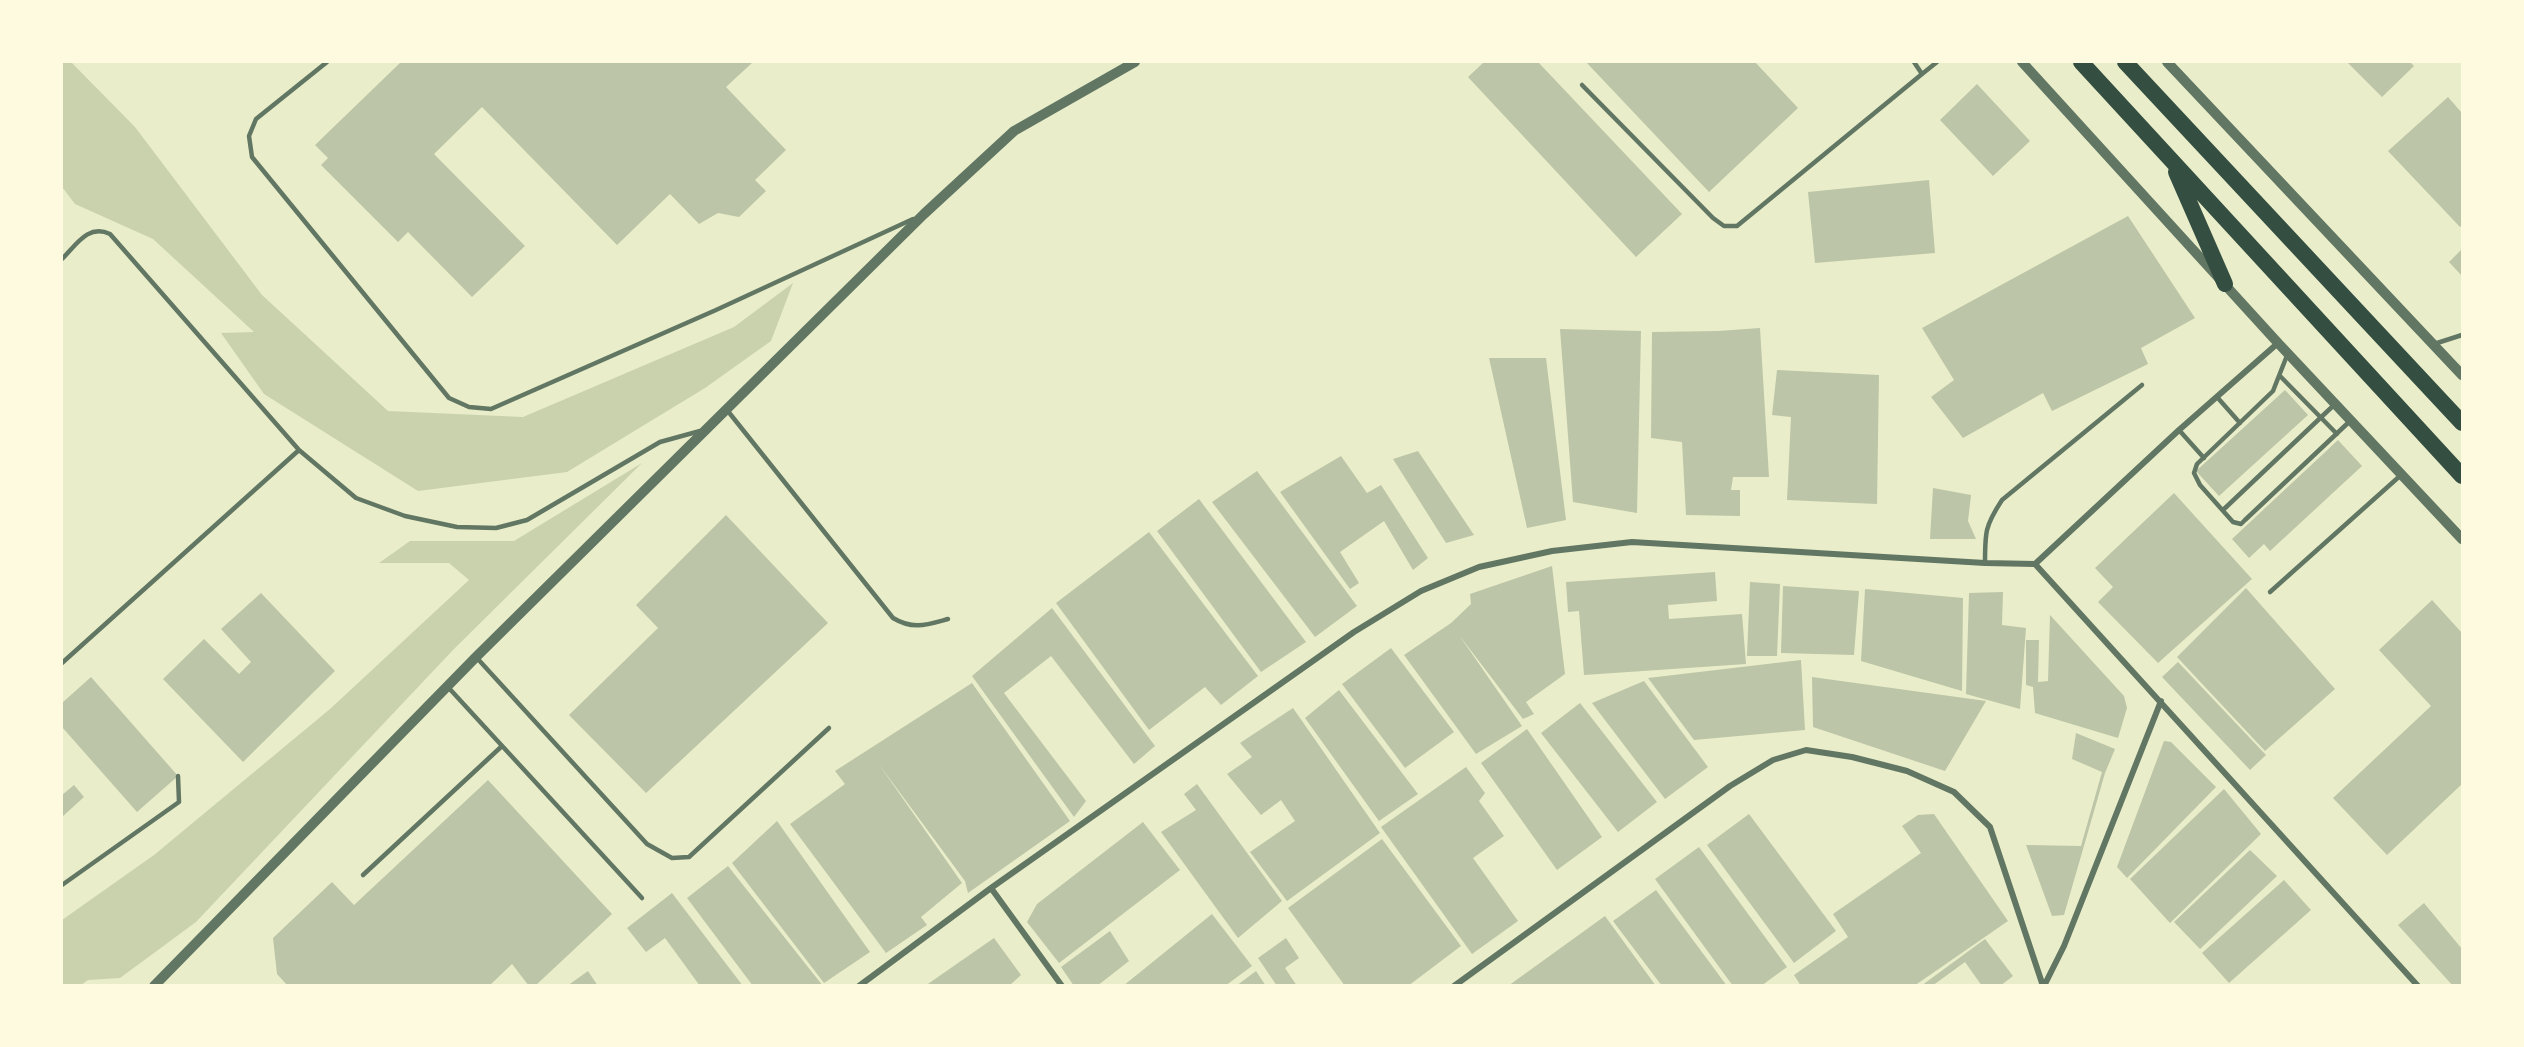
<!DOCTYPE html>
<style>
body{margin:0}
#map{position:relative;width:2524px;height:1047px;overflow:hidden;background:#e9edc9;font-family:Karla,sans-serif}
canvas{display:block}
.frame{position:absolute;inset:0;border:63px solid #fefae0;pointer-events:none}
</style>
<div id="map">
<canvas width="2524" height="1047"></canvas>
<div class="frame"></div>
</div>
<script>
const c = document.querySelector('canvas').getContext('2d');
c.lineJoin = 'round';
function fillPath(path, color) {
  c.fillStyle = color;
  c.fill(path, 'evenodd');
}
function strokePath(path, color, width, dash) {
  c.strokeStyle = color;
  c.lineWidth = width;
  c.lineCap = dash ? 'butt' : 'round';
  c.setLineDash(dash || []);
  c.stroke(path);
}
fillPath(new Path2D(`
 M62 62H71L135 127 262 295 388 411 523 417 734 327 793 283 771 341 705 388 567 472 418 491 264 394 221 333 254 332 153 239 75 204 62 187Z
 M642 463 453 650 196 922 120 978 88 980 81 985H62V920L154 855 330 709 469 580 449 563H379L410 541H514Z`), '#cad2ad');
fillPath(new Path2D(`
 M401 62H753L726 87 786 150 755 180 766 191 739 217 718 213 699 224 670 194 617 245 482 107 434 154 525 246 472 297 408 232 398 242 321 165 328 158 315 145Z
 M1484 62H1538L1682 214 1636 257 1468 77Z
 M1586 62H1755L1798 108 1709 192Z
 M2347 62H2410L2414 66 2382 97Z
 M1977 84 2030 141 1993 176 1940 120Z
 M2448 97 2462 113V225L2460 227 2388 151Z
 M1929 180 1935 253 1815 263 1808 192Z
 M2128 216 2195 318 2141 348 2148 364 2052 411 2043 393 1963 438 1931 397 1954 380 1922 328Z
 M2462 249V276L2449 262Z
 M1760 328 1769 477H1733L1731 490H1740V516L1686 515 1682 442 1651 438 1652 332 1718 331Z
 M1560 329 1641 331 1637 513 1573 502Z
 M1489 358H1546L1566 520 1527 528Z
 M1777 370 1879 375 1877 504 1787 500 1791 417 1772 415Z
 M2285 390 2308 415 2219 496 2196 471Z
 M2338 440 2362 466 2270 551 2264 544 2249 558 2232 539Z
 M1418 451 1474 535 1446 543 1393 459Z
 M1341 456 1367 493 1381 485 1428 558 1413 570 1384 521 1340 552 1359 583 1350 589 1280 492Z
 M1257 471 1357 606 1315 637 1212 502Z
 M1933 488 1971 495 1968 521 1976 539H1930Z
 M2174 493 2252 579 2158 663 2098 602 2113 587 2095 568Z
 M1199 499 1306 642 1261 672 1157 531Z
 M726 515 828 623 646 793 569 715 658 628 636 605Z
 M1149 532 1258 676 1221 705 1205 687 1149 730 1056 603Z
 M1552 566 1565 674 1526 702 1534 714 1523 719 1459 635 1522 726 1476 754 1404 655 1451 623 1471 604 1470 594Z
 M1715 572 1717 601 1668 605 1669 619 1742 614 1746 664 1584 675 1579 611 1568 612 1566 582Z
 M1750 582 1780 584 1777 656H1747Z
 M1783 586 1859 591 1854 655 1781 653Z
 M2246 588 2335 689 2265 751 2177 657Z
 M1865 589 1963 598 1962 691 1861 661Z
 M2003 592 2002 625 2026 628 2020 709 1966 694 1969 593Z
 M261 593 335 671 243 762 163 679 204 639 239 674 251 662 221 629Z
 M2432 600 2462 633V784L2387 855 2333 798 2431 706 2379 650Z
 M1052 608 1155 746 1134 764 1051 656 1004 693 1086 801 1074 817 972 676Z
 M2050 615 2124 696 2127 708 2118 738 2035 713 2033 687 2026 685V640H2039L2038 682 2048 681Z
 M1391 648 1454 732 1405 768 1342 684Z
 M1801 660 1805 730 1694 740 1648 678Z
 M2178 662 2266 755 2250 770 2162 677Z
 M91 677 178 776 137 812 62 727V703Z
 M1812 677 1986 701 1945 771 1813 727Z
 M1644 681 1708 767 1665 799 1592 703Z
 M972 683 1070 821 968 893 965 881 878 763 962 883 921 917 927 925 886 953 790 824 845 784 835 771Z
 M1339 690 1418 794 1379 821 1305 718Z
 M1580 703 1657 802 1618 832 1541 733Z
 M1293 708 1380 833 1287 901 1250 852 1295 821 1281 800 1261 815 1227 774 1252 757 1240 743Z
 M1527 729 1602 837 1557 870 1481 763Z
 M2076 733 2115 749 2105 773 2064 915 2052 916 2026 845 2081 846 2102 772 2072 759Z
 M2164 741 2171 742 2216 787 2127 878 2117 867Z
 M1466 767 1485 793 1479 801 1504 836 1473 858 1518 921 1472 954 1381 827Z
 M488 780 612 914 535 986H529L512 964 489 986H288L277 974 273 938 332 882 354 905Z
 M1197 784 1282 901 1238 938 1161 832 1196 810 1184 794Z
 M74 785 84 797 62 817V795Z
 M2224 789 2261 834 2170 923 2130 879Z
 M1749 814 1836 931 1794 963 1707 845Z
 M1934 814 2008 921 1914 986H1801L1794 975 1848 937 1833 914 1921 853 1902 826 1918 815Z
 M777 821 870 952 824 983 732 863Z
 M1143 822 1180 870 1059 963 1027 922 1037 904Z
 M1382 839 1461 946 1408 986H1345L1288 908Z
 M1699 847 1787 967 1761 986H1733L1655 879Z
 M2250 850 2277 876 2200 949 2174 922Z
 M728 866 823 986H753L687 898Z
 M2284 880 2311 910 2229 983 2202 953Z
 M1656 890 1727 986H1662L1613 921Z
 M672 893 743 986H700L665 938 646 952 627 928Z
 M2424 903 2462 949V986H2453L2398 925Z
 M1212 914 1252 966 1225 986H1123Z
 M1605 916 1656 986H1508Z
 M1110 931 1129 961 1097 986H1074L1061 967Z
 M994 938 1021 975 1009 986H925Z
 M1286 938 1299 958 1285 968 1297 986H1277L1258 958Z
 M1985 939 2013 976 2000 986H1982L1965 962 1932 986H1921Z
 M588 971 598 986H567Z
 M1256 971 1266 986H1236Z`), '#bcc5a7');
strokePath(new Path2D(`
 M327 62 256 119 249 136 252 157 449 398 469 407 491 409 716 310 913 219
 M1914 62 1922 74 1937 62
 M1582 85 1713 218 1724 226H1737L1922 74
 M62 259C77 244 88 224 110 234L299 450
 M2434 344 2462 335
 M2288 353 2273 391 2197 464 2194 473 2200 485 2233 522 2241 524 2245 520 2349 422
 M2280 376 2337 434
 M2217 397 2240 423
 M727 410 893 618C913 630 926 625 948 619
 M2179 430 2204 458
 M2223 510 2334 405
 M1985 563C1985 532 1985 526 2002 500L2142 385
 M2270 592 2401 475
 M476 657 647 844 672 858 689 857 829 728
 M62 663 299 450 356 498 405 516 457 527 496 528 527 520 660 442 700 431
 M447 686 642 898
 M363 875 502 746
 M62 885 179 802 178 776`), '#617663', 4.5);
strokePath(new Path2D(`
 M2035 564 2179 430 2278 343
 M991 888 1062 986
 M859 986 991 888 1354 632 1421 591 1479 567 1552 551 1632 542 1985 563 2035 564 2418 986
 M1454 986 1730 786 1773 760 1806 750 1852 757 1907 771 1954 792 1990 827 2043 986
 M2044 986 2064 946 2161 701`), '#617663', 6);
strokePath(new Path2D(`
 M2022 62 2278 343 2462 539
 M2167 62 2462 375
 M154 986 476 657 924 214 1014 131 1135 62`), '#617663', 10);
strokePath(new Path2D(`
 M2081 62 2462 476
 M2125 62 2462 423
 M2176 172 2225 284`), '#344e41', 16);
</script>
